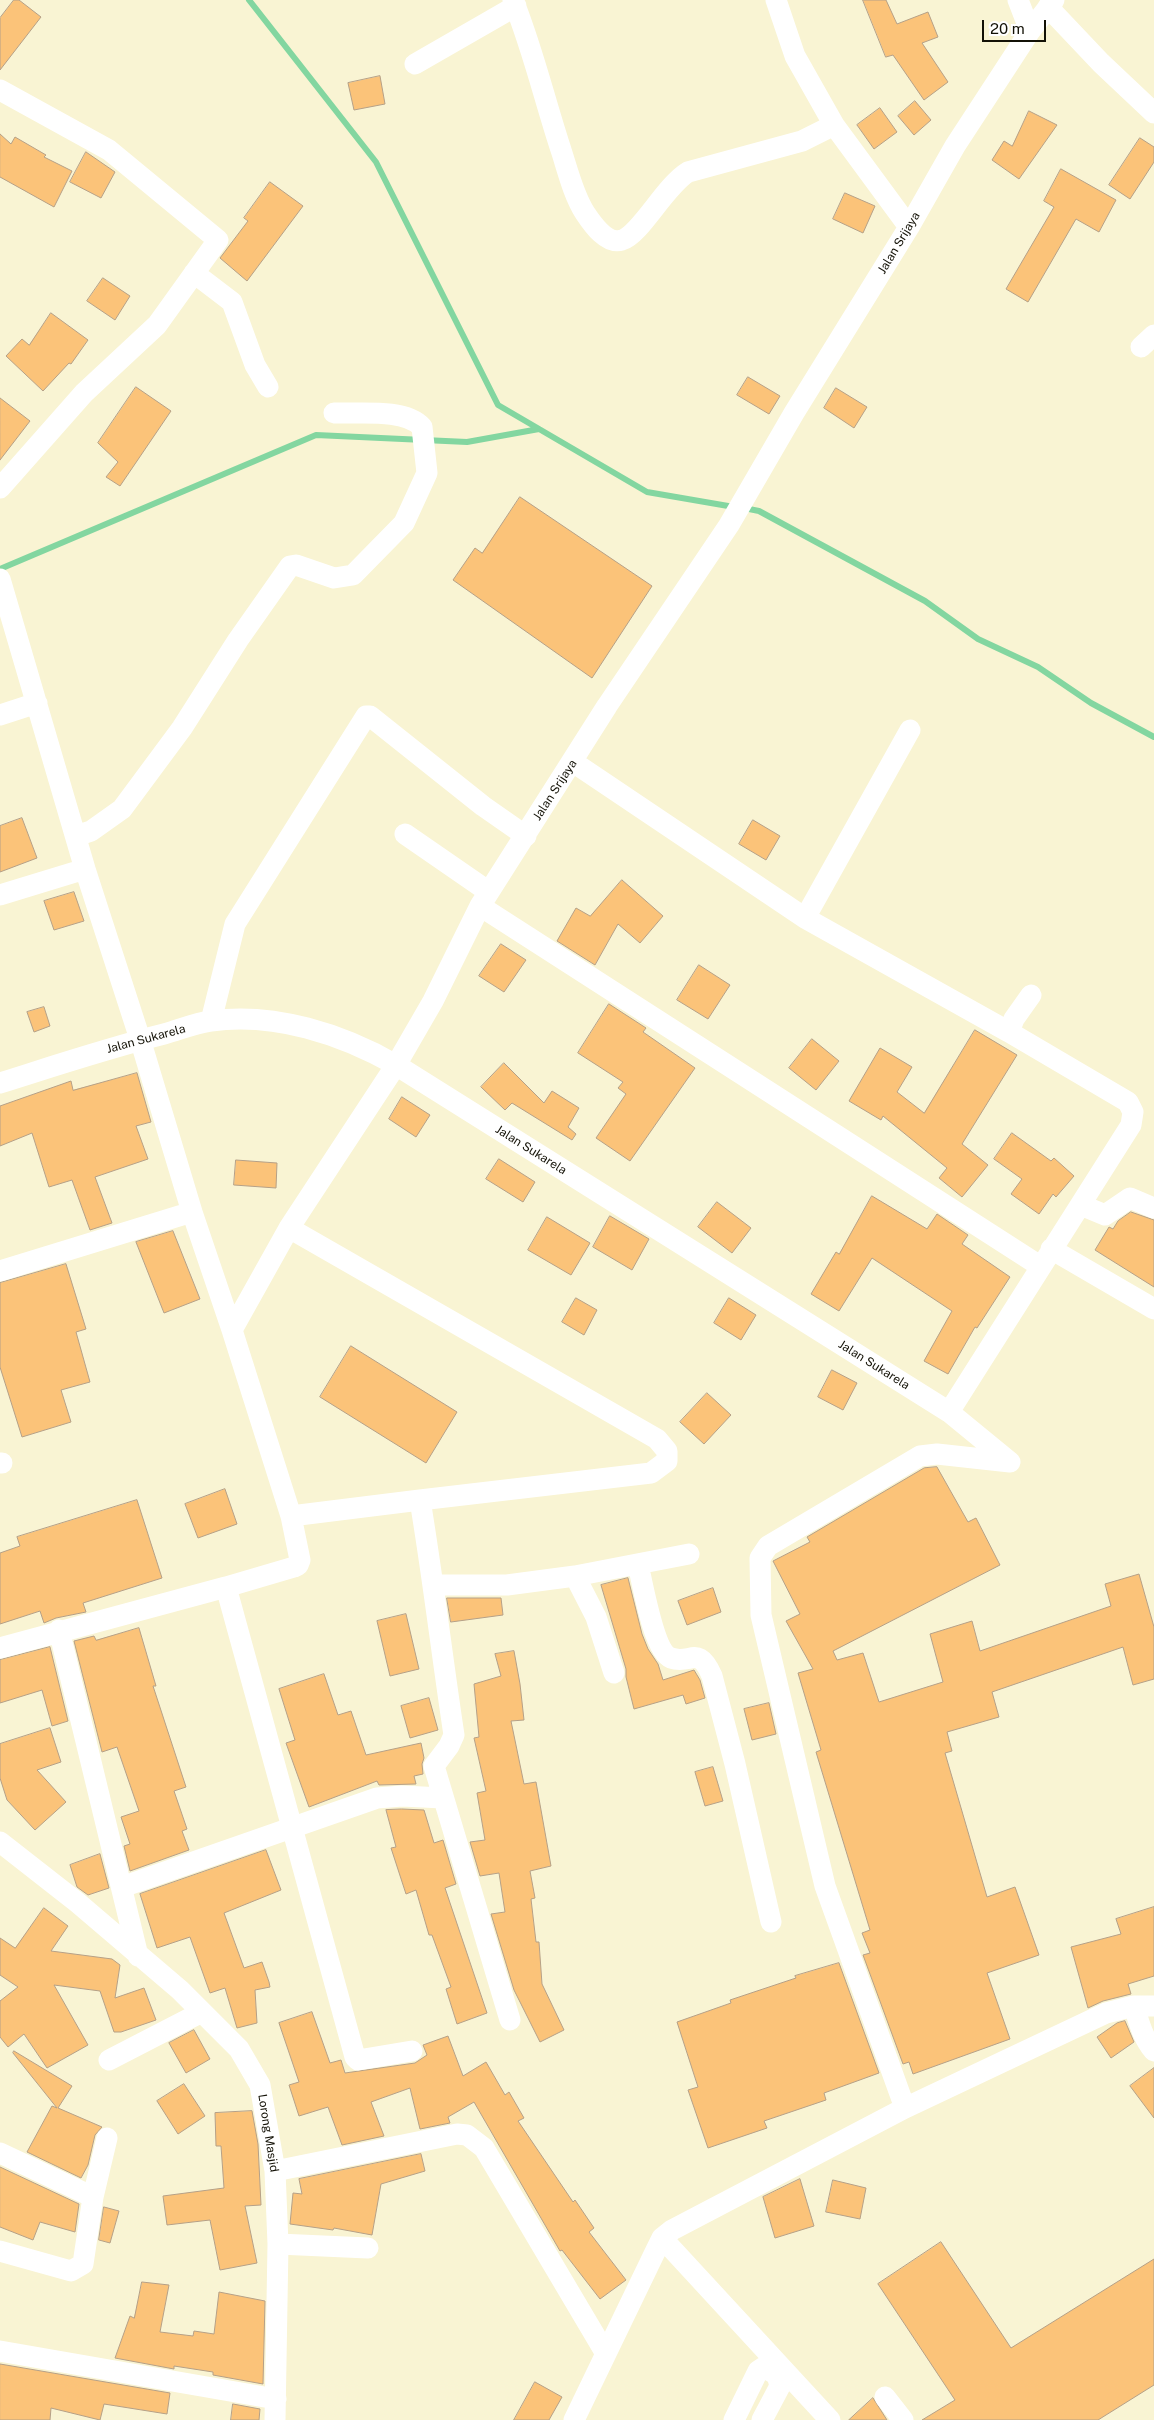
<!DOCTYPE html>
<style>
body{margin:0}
#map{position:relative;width:1154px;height:2420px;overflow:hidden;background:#f9f4d3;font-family:"Public Sans",sans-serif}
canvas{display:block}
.scale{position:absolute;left:982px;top:20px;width:64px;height:22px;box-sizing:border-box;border:2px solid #131106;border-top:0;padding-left:6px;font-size:15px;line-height:18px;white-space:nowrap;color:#131106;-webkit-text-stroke:4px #fff;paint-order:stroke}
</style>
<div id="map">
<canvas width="1154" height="2420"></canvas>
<div class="scale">20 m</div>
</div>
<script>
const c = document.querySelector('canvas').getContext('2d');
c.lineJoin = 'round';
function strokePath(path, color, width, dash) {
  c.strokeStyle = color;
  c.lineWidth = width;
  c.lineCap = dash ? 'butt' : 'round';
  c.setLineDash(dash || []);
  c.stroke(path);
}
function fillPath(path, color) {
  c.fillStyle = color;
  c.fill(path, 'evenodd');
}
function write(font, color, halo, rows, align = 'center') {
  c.font = font + ' "Public Sans",sans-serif';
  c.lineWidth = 4;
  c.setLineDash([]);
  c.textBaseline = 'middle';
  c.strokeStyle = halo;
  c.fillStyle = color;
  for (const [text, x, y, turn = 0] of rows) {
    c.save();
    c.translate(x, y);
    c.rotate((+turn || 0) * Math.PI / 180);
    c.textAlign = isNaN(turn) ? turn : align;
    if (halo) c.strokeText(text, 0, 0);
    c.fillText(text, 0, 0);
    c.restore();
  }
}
strokePath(new Path2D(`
 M249 0 376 162 498 405 647 492 734 507
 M744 508 759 511 925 601 978 639 1038 667 1091 703 1154 737
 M0 569 316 435 467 442 539 429`), '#83d6a0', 6);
const building = new Path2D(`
 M14 0H19L41 17 0 70V18Z
 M863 0H886L897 24 928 12 938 37 922 43 948 82 924 100 893 55 886 57Z
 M380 76 385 104 354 110 348 83Z
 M915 101 931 120 914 135 898 116Z
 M880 108 897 132 874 149 857 125Z
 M1029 111 1057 125 1019 179 992 160 1004 141 1012 146Z
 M0 134 11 144 15 137 46 155 44 157 72 171 54 207 0 177Z
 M1140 138 1154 147V162L1130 199 1109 185Z
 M86 152 115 172 101 198 70 182Z
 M1061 169 1116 200 1099 232 1076 219 1028 302 1006 289 1054 207 1044 201Z
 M270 182 303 206 247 281 220 258 248 221 244 218Z
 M845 193 875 206 863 233 833 219Z
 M103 278 130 296 115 320 87 301Z
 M51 313 88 340 71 364 69 363 43 391 6 356 22 339 29 345Z
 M748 377 780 396 769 414 737 395Z
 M136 387 171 411 120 486 106 477 118 462 98 443Z
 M836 388 867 407 854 428 824 408Z
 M0 398 30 421 0 460Z
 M520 497 652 586 592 678 453 580 475 548 482 553Z
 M22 818 37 858 0 872V826Z
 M753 820 780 836 766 860 739 844Z
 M622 880 663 916 640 943 618 924 595 965 557 941 576 908 590 916Z
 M74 892 84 921 54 930 44 901Z
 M501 944 526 960 504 992 479 976Z
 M699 965 730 985 708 1019 677 1000Z
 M609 1004 646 1028 643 1032 695 1068 630 1161 596 1138 626 1094 618 1088 623 1082 578 1053Z
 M44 1007 50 1026 34 1032 27 1012Z
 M975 1030 1017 1055 962 1144 988 1165 962 1197 939 1178 947 1168 883 1116 881 1120 849 1101 880 1048 912 1067 897 1092 924 1113Z
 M812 1039 839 1061 816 1090 789 1068Z
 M504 1063 544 1103 552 1091 579 1108 568 1127 576 1134 572 1140 512 1103 505 1110 481 1087Z
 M137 1073 151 1122 136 1126 148 1159 95 1177 112 1223 90 1230 72 1180 49 1187 32 1133 0 1146V1106L71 1081 73 1090Z
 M402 1097 430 1115 416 1137 389 1119Z
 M1012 1133 1051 1161 1054 1158 1074 1176 1056 1197 1053 1194 1039 1214 1011 1194 1022 1179 994 1159Z
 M499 1159 535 1182 523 1202 486 1179Z
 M236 1160 277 1163 276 1188 234 1185Z
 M872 1196 927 1229 937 1214 968 1235 962 1244 1010 1277 977 1328 975 1327 948 1374 924 1361 952 1311 872 1258 839 1311 811 1294 836 1252 839 1254Z
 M717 1202 751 1228 732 1253 698 1227Z
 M1131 1212 1154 1220V1287L1095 1250 1109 1227 1113 1229 1118 1221Z
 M610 1216 649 1239 632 1270 593 1247Z
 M547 1217 590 1243 571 1275 528 1250Z
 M173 1231 200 1299 164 1313 136 1242Z
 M66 1264 86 1329 76 1332 90 1382 61 1390 71 1422 22 1437 0 1367V1283Z
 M576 1298 597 1310 584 1335 562 1322Z
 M729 1298 756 1315 741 1340 714 1323Z
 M351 1346 457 1412 426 1463 320 1397Z
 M832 1370 857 1383 843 1410 818 1397Z
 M707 1393 731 1415 704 1444 680 1422Z
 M937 1467 968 1522 976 1518 1000 1565 833 1651 837 1660 863 1653 879 1702 943 1682 930 1634 972 1621 980 1651 1111 1606 1105 1584 1139 1574 1154 1627V1679L1133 1685 1123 1647 992 1692 999 1717 947 1732 952 1751 945 1753 987 1897 1015 1887 1039 1955 987 1973 1010 2039 913 2074 909 2062 903 2064 863 1955 870 1953 862 1933 870 1930 816 1752 821 1750 798 1673 813 1669 786 1621 800 1614 773 1561 810 1542 807 1537 924 1468Z
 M225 1489 237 1524 198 1538 185 1504Z
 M137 1500 162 1578 83 1603 86 1612 56 1618 44 1623 40 1611 0 1624V1553L20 1546 17 1537Z
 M628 1578 642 1634 648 1649 658 1664 663 1680 694 1670 700 1680 705 1698 686 1704 683 1695 634 1709 626 1677V1669L601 1585Z
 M713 1588 721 1612 687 1625 678 1601Z
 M447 1598H501L503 1615 451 1622Z
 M406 1614 419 1669 390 1676 377 1621Z
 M139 1628 156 1686H153L186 1787 174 1791 187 1829 182 1831 189 1850 130 1871 124 1846 130 1844 121 1817 139 1811 117 1747 102 1752 74 1641 94 1636 96 1640Z
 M50 1647 68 1721 52 1726 42 1690 0 1703V1660Z
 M514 1651 520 1684 524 1720 511 1721 524 1784 536 1782 551 1866 530 1871 535 1898 531 1899 536 1942H539L542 1984 564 2030 540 2042 514 1990 491 1914 505 1912 499 1873 480 1876 470 1842 485 1840 477 1793 486 1791 474 1738 479 1737 474 1684 501 1676 495 1654Z
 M324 1674 338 1715 351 1711 366 1755 421 1743 424 1758 422 1764 423 1774 414 1776 416 1784 379 1785 377 1781 309 1807 286 1743 295 1740 279 1689Z
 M429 1698 438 1730 410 1738 401 1706Z
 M769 1703 776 1734 752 1740 744 1709Z
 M50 1728 61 1762 37 1770 66 1802 35 1830 7 1800 0 1778V1744Z
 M713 1767 723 1801 705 1806 695 1772Z
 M402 1809 424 1810 434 1843 443 1840 456 1884 445 1888 487 2013 457 2024 446 1989 451 1987 432 1935H429L416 1890 406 1894 391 1848 396 1847 386 1810Z
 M266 1850 281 1890 224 1913 244 1968 262 1962 269 1982 270 1987 255 1990 257 2023 237 2028 225 1988 210 1993 190 1937 157 1948 140 1894Z
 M100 1854 109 1888 88 1895 77 1887 70 1865Z
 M1154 1907V1976L1128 1984 1131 1994 1103 2001 1088 2008 1071 1947 1121 1934 1116 1919Z
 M44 1908 68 1926 51 1951 112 1959 120 1965 115 1998 144 1988 156 2020 121 2032H114L100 1991 54 1985 88 2045 47 2068 24 2034 8 2047 0 2037V2001L18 1987 0 1975V1938L15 1948Z
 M839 1963 879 2073 824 2093 826 2100 764 2121 767 2128 708 2148 688 2090 698 2087 677 2022 731 2003 730 2000 796 1978 795 1976Z
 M312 2012 330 2063 341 2060 345 2073 415 2063 427 2055 423 2045 448 2036 463 2076 486 2062 505 2095 509 2092 524 2118 518 2121 573 2202 575 2200 594 2228 589 2232 626 2280 600 2299 562 2250 560 2251 474 2102 448 2117 450 2123 420 2129 410 2088 371 2102 384 2136 342 2145 328 2107 299 2116 289 2085 299 2082 279 2023Z
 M1125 2021 1134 2042 1111 2058 1097 2037 1117 2023Z
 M194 2030 210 2059 186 2073 169 2043Z
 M14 2051 72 2086 58 2108 102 2127 95 2135 88 2165 81 2178 27 2152 52 2106 57 2108 13 2053Z
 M1154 2068V2118L1130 2086Z
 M184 2084 205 2116 178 2134 157 2101Z
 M252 2111 258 2144 261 2205 245 2206 257 2263 220 2270 210 2220 167 2225 163 2196 224 2188 221 2146H216L215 2113Z
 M421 2154 425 2171 381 2184 372 2235 334 2228 333 2230 290 2224 293 2193 302 2194 299 2179Z
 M0 2167 79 2204 75 2232 40 2222 33 2240 0 2227Z
 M800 2179 814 2226 775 2238 763 2197Z
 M833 2180 866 2188 860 2219 826 2212Z
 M104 2207 119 2211 110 2243 99 2240Z
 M941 2242 1011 2348 1154 2259V2385L1098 2420H922L955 2400 878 2284Z
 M142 2282 169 2285 160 2332 193 2336 194 2331 214 2334 219 2292 265 2301 263 2384 213 2375V2372L174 2366V2369L115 2358 130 2316 134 2318Z
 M0 2364 170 2393 167 2414 104 2404 100 2420 51 2408 50 2420H0Z
 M535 2382 562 2397 549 2420H514Z
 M873 2398 887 2420H849Z
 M233 2404 260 2409 259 2420H231Z`);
fillPath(building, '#fbc379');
strokePath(building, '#b5a087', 1);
strokePath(new Path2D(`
 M513 0C533 49 545 102 562 153 568 172 574 196 585 213 593 225 607 245 622 240 640 235 665 186 688 172L802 141 834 125
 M776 0 795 56 834 125 909 227
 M1018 0 1030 31
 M1048 7 1101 63 1154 113
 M415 64 516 6
 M0 90 109 150 218 240 157 325 84 393 0 488
 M194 273 232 302 255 365 268 387
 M1141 347 1154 335
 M0 579 85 869 140 1039 192 1212 232 1330 291 1516 300 1560 298 1565 294 1567 226 1587 0 1648
 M0 715 37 703
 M573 762 805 918 1009 1032 1128 1102 1133 1112 1131 1125 949 1412
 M405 834 489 892
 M76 836 91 831 122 809 182 728 238 640 290 566 296 565 334 578 353 575 404 523 427 473 422 427C405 408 358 414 334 413
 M0 895 85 869
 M480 906 1040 1266
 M805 918 910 730
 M211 1021 235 924 366 716H370L483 806 526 836
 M1009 1032 1014 1019 1031 995
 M0 1083C54 1066 108 1048 164 1034 179 1030 195 1023 211 1021 274 1012 342 1034 396 1065L949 1412 1010 1462
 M1081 1205 1105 1215 1130 1198 1154 1208
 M289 1228 657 1439 667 1451V1461L651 1473 420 1500
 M1051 1249 1154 1309
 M0 1271 192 1212
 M232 1330 289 1228 396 1065 433 1001 480 906 607 706 729 525 794 413 909 227 955 146 1030 31 1054 0
 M0 1463H2
 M291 1516 420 1500C433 1578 442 1656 454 1735L449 1746 434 1766 510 2020
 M638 1564C642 1581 654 1652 671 1658 691 1665 698 1644 712 1676L735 1764 771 1922
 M575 1576 596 1617 614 1673
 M435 1585H507L575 1576 689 1554
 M226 1587 355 2057 358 2060 412 2051
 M59 1630 138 1956
 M0 1842 78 1903 180 1990 239 2049 260 2085 275 2171 278 2244 275 2420
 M122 1887 377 1798 402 1796 443 1798
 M1134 2006C1139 2023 1143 2038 1154 2051
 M109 2060 202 2012
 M905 2108 825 1886 761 1615 760 1558 768 1546 920 1456 937 1454 1010 1462
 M0 2153 93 2197
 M275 2171 457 2134 467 2135 484 2148 606 2354
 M662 2238 830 2420
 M278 2244 368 2248
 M0 2251 71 2271 83 2264 93 2197 107 2138
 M0 2351 276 2399
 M885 2397 903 2420
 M574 2420 656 2250 662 2238 672 2230 905 2108 1106 2013 1134 2006H1154
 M734 2420 758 2371 764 2367 777 2375 780 2386 762 2420`), '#fff', 21);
write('12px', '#131106', '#fff', [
 ["Jalan Srijaya",899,243,-59],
 ["Jalan Srijaya",555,790,-57],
 ["Jalan Sukarela",146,1039,-15],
 ["Jalan Sukarela",531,1150,32],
 ["Jalan Sukarela",874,1365,32],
 ["Lorong Masjid",268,2133,81]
]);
</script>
